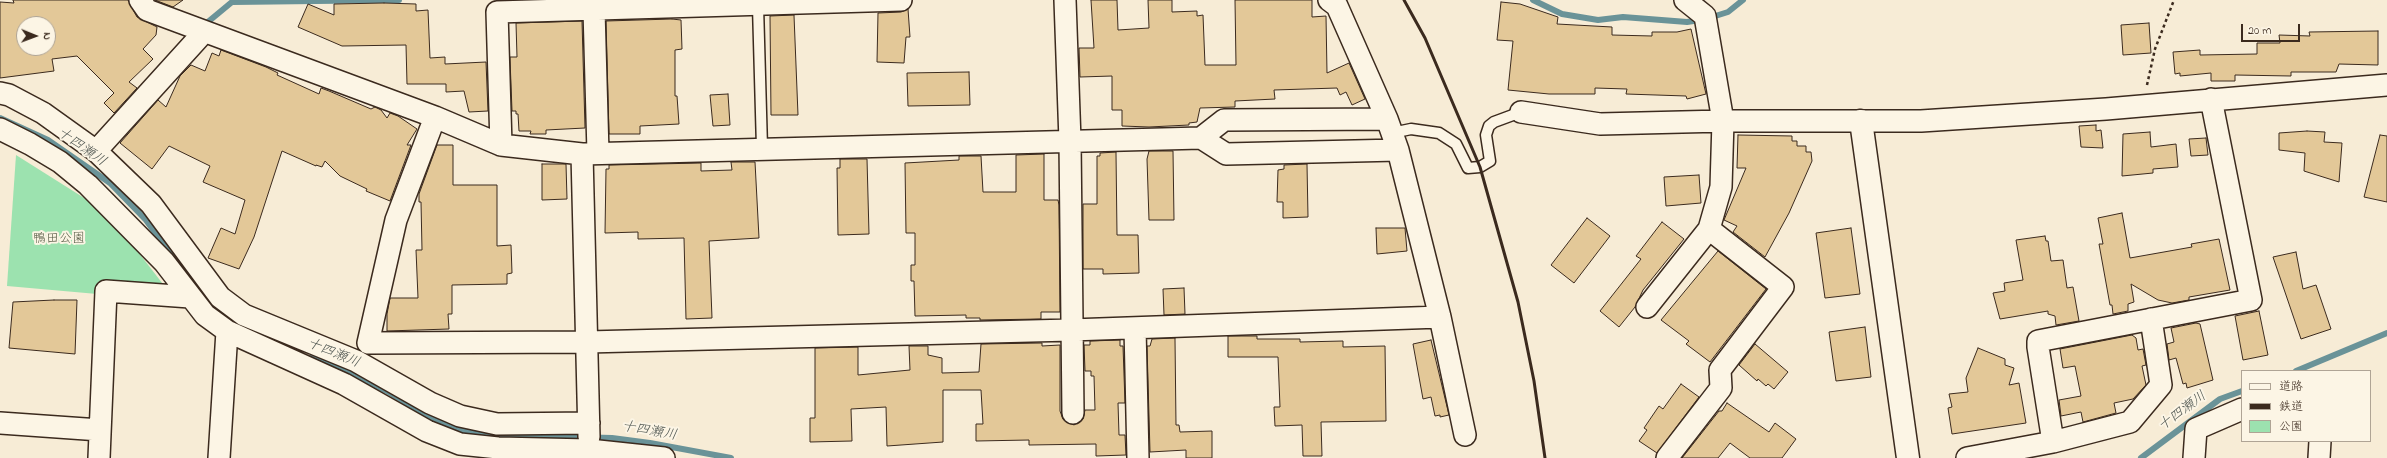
<!DOCTYPE html>
<html>
<head>
<meta charset="utf-8">
<style>
	body { margin:0 }
	#map { position:relative; width:2387px; height:458px; overflow:hidden; background:#f7ecd6; font-family:"Indie Flower","Klee One",sans-serif }
	canvas { display:block }
	.legend { position:absolute; left:2241px; top:370px; width:130px; height:72px; box-sizing:border-box; background:#fcf5e5; border:1px solid #afa495; margin:0; padding:5px 7px; list-style:none; font-size:12px; color:#3b2a1e }
	.legend li { display:flex; align-items:center; gap:8px; height:20px }
	.legend b { width:20px; border:1px solid #afa495 }
	.north { position:absolute; left:16px; top:16px; width:40px; height:40px; box-sizing:border-box; background:#fcf5e5; border:1px solid #afa495; border-radius:50%; rotate:91deg; font-size:11px; font-weight:700; line-height:16px; text-align:center; color:#3b2a1e }
	.north::after { content:''; display:block; margin:auto; width:14px; height:18px; background:#3b2a1e; clip-path:polygon(50% 0,100% 100%,50% 72%,0 100%) }
	.scale { position:absolute; left:2241px; top:24px; width:59px; height:18px; box-sizing:border-box; border:2px solid #3b2a1e; border-top:0; padding-left:5px; font-size:12px; line-height:14px; white-space:nowrap; color:#3b2a1e; -webkit-text-stroke:3px #fcf5e5; paint-order:stroke }
</style>
</head>
<body>
<div id="map">
<canvas width="2387" height="458"></canvas>
<ul class="legend">
<li><b style="height:5px;background:#fcf5e5"></b>道路</li>
<li><b style="height:5px;background:#3b2a1e"></b>鉄道</li>
<li><b style="height:11px;background:#9ce2af"></b>公園</li>
</ul>
<div class="north">N</div>
<div class="scale">20 m</div>
</div>
<script>
const ctx = document.querySelector('canvas').getContext('2d');
ctx.lineJoin = 'round';
function paint(path, color) { ctx.fillStyle = color; ctx.fill(path, 'evenodd'); }
const shape = rows => new Path2D(rows.map(r => 'M' + r).join(''));
function trace(path, color, width, dash) { ctx.strokeStyle = color; ctx.lineWidth = width; ctx.lineCap = dash ? 'butt' : 'round'; ctx.setLineDash(dash || []); ctx.stroke(path); }
function drawText(font, color, halo, rows, align = 'center') {
  ctx.font = font + ' "Indie Flower","Klee One",sans-serif'; ctx.lineWidth = 4; ctx.setLineDash([]); ctx.textBaseline = 'middle'; ctx.strokeStyle = halo; ctx.fillStyle = color; for (const [text, x, y, turn = 0] of rows) {
    ctx.save(); ctx.translate(x, y); ctx.rotate((+turn || 0) * Math.PI / 180); ctx.textAlign = isNaN(turn) ? turn : align; if (halo) ctx.strokeText(text, 0, 0); ctx.fillText(text, 0, 0); ctx.restore();
  }
}
paint(shape([
	[16,155,108,213,176,301,7,286]
]), '#9ce2af');
trace(shape([
	[1533,0,1562,14,1598,20,1623,17,1687,22,1700,20],
	[1709,18,1728,12,1743,0],
	[203,26,232,2,399,0],
	[0,118,48,140,110,183,146,220,174,259],
	[205,300,224,317],
	[311,358,359,377,387,391,433,419,459,430,496,435,612,438,650,443,731,458],
	[2296,371,2387,333],
	[2141,458,2220,399,2242,391]
]), '#6a9398', 6);
const building = shape([
	[13,0,128,0,137,17,157,27,156,35,143,49,153,59,129,82,137,88,114,113,104,103,114,93,77,56,52,59,54,71,0,78,0,2,14,3,13,0],
	[24,24,48,24,48,48,24,48,24,24],
	[155,0,183,0,173,7,155,0],
	[1091,0,1117,0,1118,30,1149,28,1148,0,1172,0,1172,12,1197,11,1197,16,1203,15,1205,65,1236,65,1235,0,1312,0,1312,17,1326,16,1327,73,1349,63,1365,99,1352,105,1346,92,1340,95,1337,88,1274,90,1275,99,1235,101,1235,107,1200,108,1197,122,1189,123,1189,125,1149,127,1122,126,1122,110,1112,110,1112,76,1080,77,1079,48,1094,48,1091,0],
	[1501,2,1520,4,1558,17,1557,24,1612,27,1612,35,1652,36,1652,32,1677,32,1691,29,1706,94,1687,99,1686,96,1626,94,1627,89,1595,88,1595,94,1549,94,1508,90,1513,41,1497,40,1501,2],
	[384,3,416,4,416,11,428,10,430,58,445,57,445,64,486,62,488,111,469,112,464,91,446,92,446,84,407,84,406,45,342,46,298,27,308,4,334,15,334,4,384,3],
	[908,9,910,37,906,37,904,63,877,62,878,13,901,12,908,9],
	[794,15,798,115,771,115,770,16,794,15],
	[672,19,681,20,682,49,675,50,675,96,677,96,679,124,640,126,640,134,609,134,606,21,672,19],
	[582,21,585,128,546,130,546,134,530,134,531,131,519,131,518,114,516,114,516,111,512,111,510,59,510,57,517,57,516,23,582,21],
	[2149,23,2151,53,2123,55,2121,25,2149,23],
	[2378,31,2378,65,2339,64,2336,72,2291,72,2291,76,2235,75,2235,81,2211,81,2211,73,2180,76,2180,73,2175,74,2173,52,2200,50,2200,55,2257,54,2257,43,2280,43,2279,35,2310,36,2309,32,2378,31],
	[221,50,266,67,278,73,277,75,319,94,321,88,329,91,371,109,375,107,381,110,387,118,390,113,398,116,417,129,407,145,411,145,390,201,366,191,367,189,340,176,325,161,322,167,316,165,316,166,282,151,254,237,239,269,208,258,221,228,235,234,245,200,203,182,210,166,169,146,152,169,120,143,158,100,166,107,180,76,191,65,205,71,212,53,219,56,221,50],
	[969,72,970,105,908,106,907,73,969,72],
	[728,94,730,125,713,126,710,95,728,94],
	[2096,125,2096,131,2101,130,2103,148,2081,147,2079,126,2096,125],
	[2307,131,2325,132,2324,142,2342,143,2339,182,2304,171,2305,153,2279,150,2279,133,2307,131],
	[2150,132,2151,147,2176,144,2178,167,2153,169,2153,173,2122,176,2123,134,2150,132],
	[1738,135,1792,136,1792,141,1797,141,1797,146,1806,146,1806,152,1811,152,1812,161,1789,213,1765,257,1733,232,1737,226,1724,220,1746,168,1737,168,1738,135],
	[2380,135,2387,136,2387,202,2364,197,2380,135],
	[2206,138,2208,155,2191,156,2189,139,2206,138],
	[437,145,453,145,453,185,497,185,497,246,511,245,512,273,507,274,507,284,452,285,452,314,448,314,449,329,387,331,387,314,390,298,418,298,416,250,422,250,421,202,419,202,419,194,437,145],
	[1149,151,1173,151,1174,220,1149,220,1147,159,1149,151],
	[1116,152,1117,235,1138,235,1139,273,1103,274,1103,269,1083,269,1083,204,1097,204,1097,156,1100,156,1100,153,1116,152],
	[1044,154,1044,200,1058,200,1059,205,1060,312,1041,312,1041,319,980,320,980,318,966,318,966,315,915,316,914,281,911,281,911,265,915,265,915,233,906,233,905,163,959,160,959,156,981,156,983,192,1016,192,1016,155,1044,154],
	[840,159,867,159,869,234,838,235,837,168,840,168,840,159],
	[731,162,755,162,759,238,709,241,712,318,686,319,684,238,638,239,638,232,605,233,606,169,609,169,609,165,701,163,701,171,732,170,731,162],
	[542,164,566,164,567,199,542,200,542,164],
	[1307,164,1308,217,1283,218,1283,202,1277,202,1278,170,1284,169,1284,165,1307,164],
	[1699,175,1701,203,1666,206,1664,177,1699,175],
	[2122,213,2130,258,2192,247,2191,244,2219,239,2230,290,2189,297,2189,300,2172,303,2158,300,2131,284,2134,302,2128,304,2128,311,2113,314,2112,305,2110,305,2099,244,2103,244,2098,218,2122,213],
	[1587,218,1610,236,1574,283,1551,265,1587,218],
	[1662,222,1684,239,1643,290,1635,307,1619,327,1600,311,1641,259,1636,256,1662,222],
	[1376,228,1405,228,1407,251,1377,254,1376,228],
	[1851,228,1860,294,1825,298,1816,233,1851,228],
	[2045,236,2046,241,2048,241,2051,261,2063,260,2067,288,2073,287,2079,321,2056,325,2055,316,2048,314,2048,311,2000,319,1993,293,2005,291,2004,283,2023,280,2016,240,2045,236],
	[1718,251,1766,289,1710,362,1686,344,1689,341,1661,320,1718,251],
	[2296,252,2303,289,2316,285,2331,329,2301,339,2273,257,2296,252],
	[1184,288,1185,314,1164,315,1163,289,1184,288],
	[54,300,77,300,75,354,9,348,13,302,54,300],
	[2259,311,2268,355,2243,360,2235,316,2259,311],
	[2196,323,2200,324,2213,380,2187,388,2186,383,2183,384,2176,358,2169,360,2167,344,2174,342,2171,328,2196,323],
	[1865,327,1871,377,1836,381,1829,332,1865,327],
	[2132,335,2136,338,2138,350,2143,349,2146,365,2142,366,2146,385,2133,399,2114,403,2116,413,2083,422,2081,412,2061,416,2059,400,2081,396,2075,366,2063,368,2060,349,2132,335],
	[1228,336,1257,336,1257,339,1300,339,1300,342,1343,341,1343,347,1385,346,1386,421,1321,422,1322,456,1303,456,1302,425,1275,426,1274,407,1280,407,1278,357,1228,357,1228,336],
	[1175,338,1176,425,1179,425,1180,432,1212,431,1212,458,1186,458,1186,450,1150,452,1147,346,1150,346,1152,339,1175,338],
	[1120,340,1120,346,1123,346,1125,403,1118,403,1119,435,1125,435,1126,455,1096,456,1096,444,1029,445,1029,440,976,441,976,424,983,424,981,390,943,390,943,442,887,446,886,407,851,409,852,441,810,442,810,418,815,418,815,348,858,347,858,375,910,370,909,346,928,346,928,355,942,358,942,373,979,372,981,344,1042,343,1042,346,1060,345,1060,411,1063,419,1074,425,1083,419,1085,410,1095,410,1094,376,1091,376,1091,371,1085,371,1084,345,1090,345,1090,341,1120,340],
	[1431,340,1449,415,1440,417,1440,415,1435,416,1431,397,1423,399,1413,344,1431,340],
	[1755,344,1788,372,1774,389,1768,384,1766,386,1758,379,1757,381,1739,365,1755,344],
	[1978,348,2005,359,2005,365,2014,368,2009,385,2019,383,2026,423,1952,434,1948,408,1952,407,1949,394,1968,392,1966,378,1978,348],
	[1681,384,1699,397,1657,453,1639,441,1647,430,1644,428,1659,406,1663,409,1681,384],
	[1727,403,1769,432,1775,423,1796,439,1782,458,1750,458,1730,443,1718,458,1682,458,1719,411,1722,411,1727,403]
]);
paint(building, '#e3c898');
trace(building, '#3b2a1e', 1);
const lane = shape([
	[758,6,762,148],
	[1392,133,1411,129,1439,133,1456,144,1468,168,1480,167,1490,161,1486,135,1489,126,1494,122,1521,112]
]);
const street = shape([
	[140,0,147,10,435,117,501,145,582,154,1201,138,1224,120,1387,119],
	[1065,0,1070,141,1073,413],
	[1329,0,1337,6,1387,119,1398,150,1440,317,1465,435],
	[1685,0,1705,16,1723,121,1921,121,2106,109,2387,85],
	[594,10,598,153],
	[0,93,9,95,43,113,96,151,151,204,220,297,244,315,356,361,430,403,460,416,497,424,589,423],
	[1521,112,1600,124,1723,121,1721,187,1709,229,1647,307],
	[435,117,396,220,368,343,587,342,1071,330,1440,317],
	[0,129,30,144,60,162,88,185,164,262,205,315,227,331,344,384,427,431,460,444,498,448,589,450,664,458],
	[1201,138,1226,154,1398,150],
	[501,145,497,12,901,0],
	[96,151,204,32],
	[582,154,589,437],
	[1135,328,1138,458],
	[0,423,100,430],
	[2053,442,2038,347,2038,341,2251,300,2211,99],
	[99,458,106,291,190,297],
	[219,458,227,331],
	[1667,458,1721,388,1720,370,1783,287,1709,229],
	[1967,458,2053,442,2130,422,2161,385,2151,319],
	[2194,458,2196,429,2242,409],
	[2319,458,2320,441]
]);
const secondary = shape([
	[1861,121,1908,458]
]);
trace(lane, '#3b2a1e', 13);
trace(street, '#3b2a1e', 24);
trace(secondary, '#3b2a1e', 25);
trace(shape([
	[2147,85,2155,49,2174,0]
]), '#3b2a1e', 2.5, [3, 3]);
trace(lane, '#fcf5e5', 10);
trace(street, '#fcf5e5', 21);
trace(secondary, '#fcf5e5', 22);
trace(shape([
	[1404,0,1425,38,1480,167,1518,302,1534,381,1545,458]
]), '#3b2a1e', 3);
drawText('13px', '#535842', '#fcf5e5', [
	["鴨田公園",59,240]
]);
drawText('italic 14px', '#4f5651', '#fcf5e5', [
	["十四瀬川",81,148,35],
	["十四瀬川",333,354,22],
	["十四瀬川",2183,412,-37],
	["十四瀬川",649,432,10]
]);
</script>
</body>
</html>
